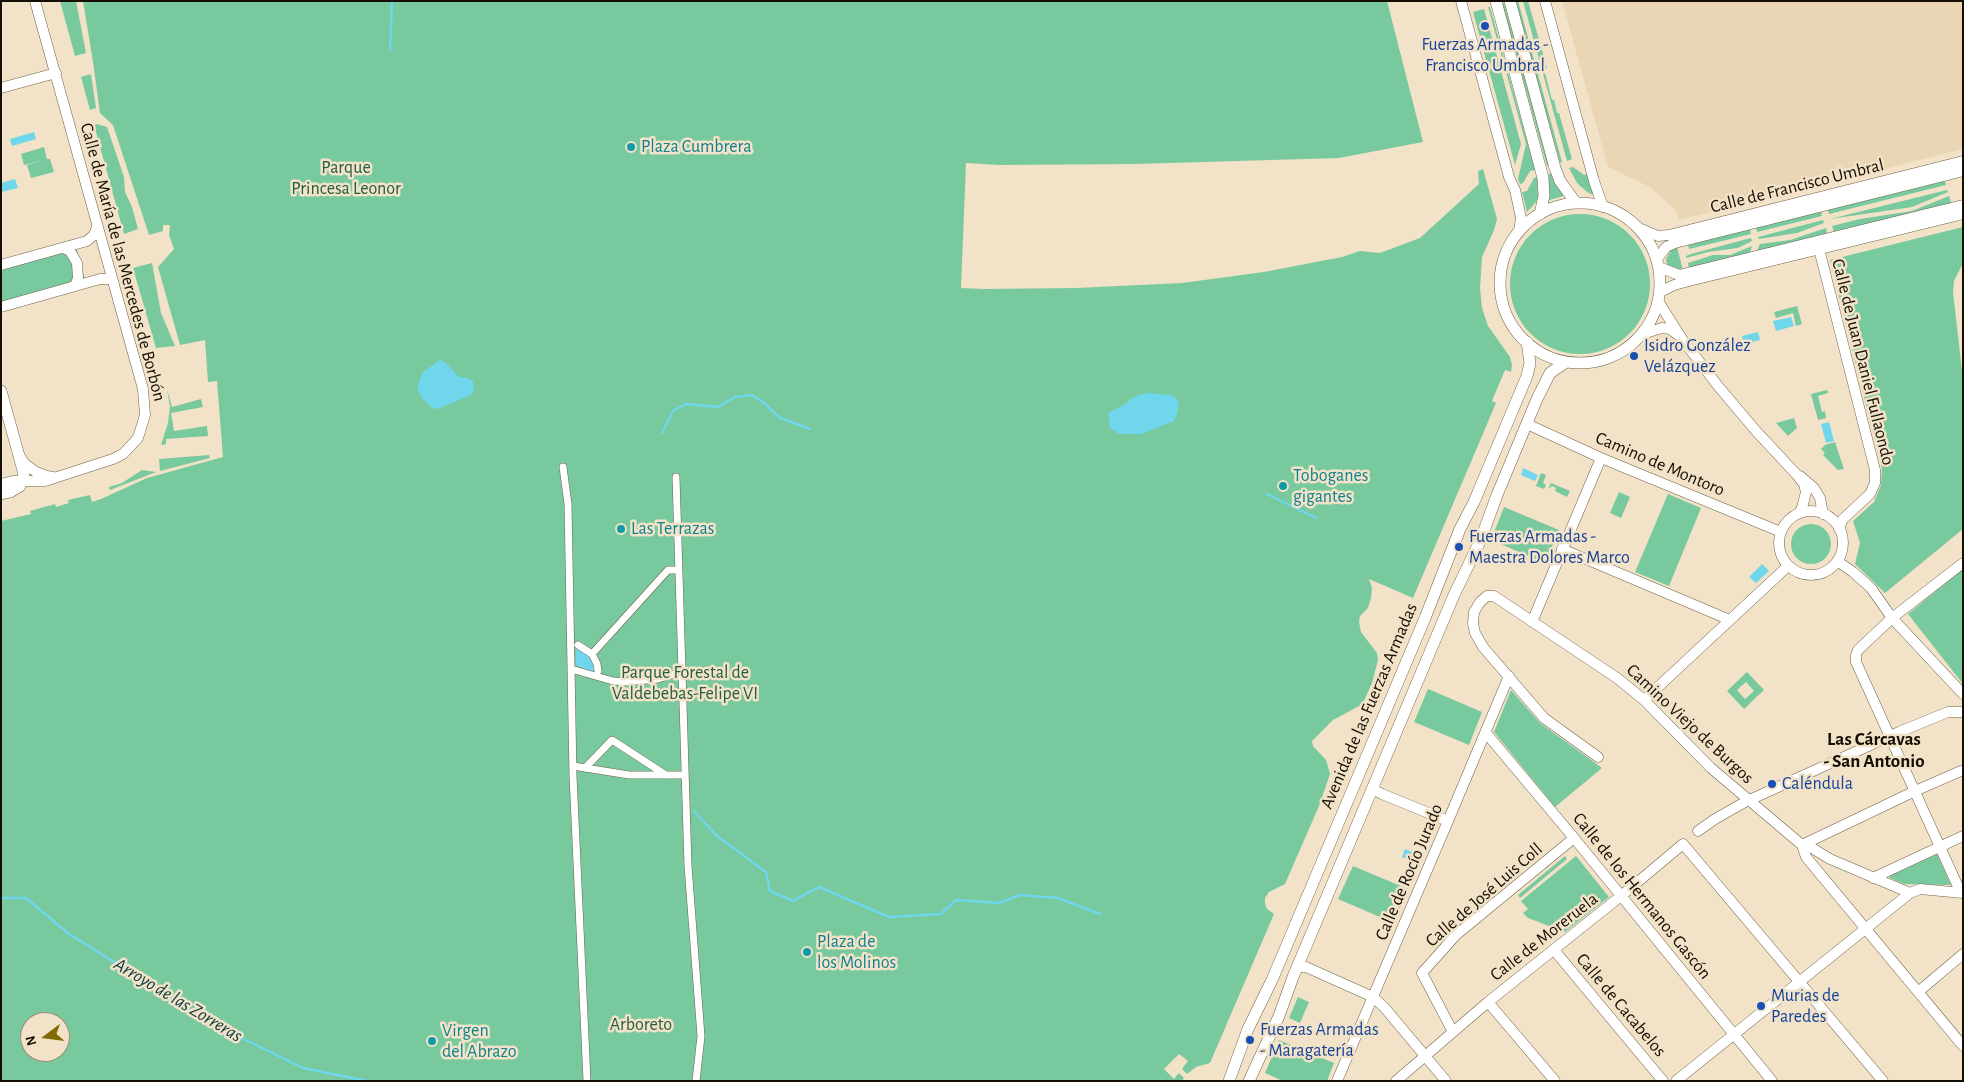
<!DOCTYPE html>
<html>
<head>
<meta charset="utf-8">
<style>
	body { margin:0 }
	#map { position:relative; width:1964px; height:1082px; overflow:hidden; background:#f2e2c7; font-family:"Alegreya Sans",sans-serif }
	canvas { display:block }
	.frame { position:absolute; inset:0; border:2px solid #140e05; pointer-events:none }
	.north { position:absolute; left:20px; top:1012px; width:50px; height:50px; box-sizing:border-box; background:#f2e2c7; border:1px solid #998d79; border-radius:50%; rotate:255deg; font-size:14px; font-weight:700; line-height:20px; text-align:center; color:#140e05 }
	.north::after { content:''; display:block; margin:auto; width:18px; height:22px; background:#826b05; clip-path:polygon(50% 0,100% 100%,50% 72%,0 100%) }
</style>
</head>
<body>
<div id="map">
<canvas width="1964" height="1082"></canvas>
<div class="frame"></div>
<div class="north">N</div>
</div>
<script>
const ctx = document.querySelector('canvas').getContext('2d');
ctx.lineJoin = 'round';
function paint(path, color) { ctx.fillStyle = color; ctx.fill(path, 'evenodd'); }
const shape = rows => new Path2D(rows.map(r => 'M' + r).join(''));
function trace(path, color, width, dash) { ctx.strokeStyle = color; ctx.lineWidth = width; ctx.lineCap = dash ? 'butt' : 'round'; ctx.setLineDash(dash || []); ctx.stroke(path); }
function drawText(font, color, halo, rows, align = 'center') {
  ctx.font = font + ' "Alegreya Sans",sans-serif'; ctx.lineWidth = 5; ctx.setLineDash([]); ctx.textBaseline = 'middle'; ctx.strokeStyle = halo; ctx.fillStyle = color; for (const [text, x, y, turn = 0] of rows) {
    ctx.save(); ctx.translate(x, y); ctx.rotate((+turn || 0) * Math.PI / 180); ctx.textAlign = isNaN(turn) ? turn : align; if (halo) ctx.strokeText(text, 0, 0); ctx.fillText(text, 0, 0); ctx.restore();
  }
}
paint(shape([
	[1562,1,1963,1,1963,149,1679,220,1676,211,1668,203,1650,187,1608,167]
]), '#ead5b4');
paint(shape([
	[60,1,76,1,86,53,75,56],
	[83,1,1387,1,1423,142,1339,158,1136,164,999,165,966,163,961,288,984,289,1077,288,1182,283,1264,272,1342,257,1360,251,1380,253,1420,238,1479,184,1478,171,1483,169,1497,219,1494,230,1482,257,1480,288,1482,308,1488,326,1510,357,1512,365,1511,372,1505,370,1492,401,1496,403,1413,598,1369,579,1372,588,1371,598,1368,608,1360,616,1359,622,1361,632,1377,653,1378,660,1372,683,1364,701,1359,706,1333,720,1312,741,1313,746,1326,760,1330,774,1319,806,1285,884,1269,892,1265,898,1265,904,1267,909,1274,914,1210,1063,1196,1067,1187,1074,1182,1069,1188,1061,1179,1054,1164,1069,1174,1079,1179,1073,1184,1078,1182,1081,1,1081,1,521,31,514,30,511,55,504,56,507,69,503,68,500,90,495,92,502,101,499,147,478,223,457,217,381,208,382,205,340,180,345,158,267,174,249,169,235,170,225,163,225,163,231,149,235,113,125,100,113,93,62],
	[30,1022,60,1022,60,1052,30,1052],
	[1515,1,1518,1,1562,162,1560,163],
	[1523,1,1528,1,1547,68,1544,69,1552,100,1554,100,1557,113,1559,113,1572,159,1567,161],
	[1502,3,1504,3,1549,165,1547,166],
	[1488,7,1490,7,1535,170,1530,171,1523,183,1520,184,1518,179,1526,144],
	[1484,9,1521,144,1515,165,1473,12],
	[91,74,96,108,90,110,81,77],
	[97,124,107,127,124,177,125,192,132,207,138,229,124,234,94,125],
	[44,147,47,159,50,159,54,172,31,178,27,165,44,160,24,165,21,154],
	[1573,167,1584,175,1588,174,1593,195,1587,192,1577,183,1569,168],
	[1551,173,1554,182,1564,196,1549,200,1549,174],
	[1537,177,1538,197,1536,202,1527,212,1522,192,1527,191,1534,178],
	[1945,181,1946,185,1829,214,1828,210],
	[1947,190,1948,192,1912,207,1830,219],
	[1949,196,1951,203,1834,232,1832,226,1860,219,1912,211],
	[1821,211,1822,216,1757,232,1756,228],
	'1510 284a70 70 0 1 1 140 0a70 70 0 1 1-140 0Z',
	[1823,220,1824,223,1797,233,1759,239,1758,237],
	[1963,227,1963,263,1954,281,1953,292,1963,380,1963,529,1885,593,1855,564,1860,543,1853,521,1874,502,1881,485,1882,469,1830,260],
	[1826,228,1827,234,1757,251,1760,244,1790,240],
	[1750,229,1751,234,1689,249,1688,245],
	[1751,238,1752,241,1738,248,1708,252,1686,258,1686,256,1691,254],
	[76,246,85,280,1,302,1,266],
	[1752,246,1750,253,1689,268,1688,263,1713,255,1730,255],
	[1677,247,1683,270,1680,271,1667,265,1666,259,1671,250],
	[152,263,161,313,175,346,156,348,133,268],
	[1797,306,1802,324,1796,326,1793,313,1776,318,1774,312],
	[167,389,172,407,201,399,203,407,171,413,174,431,207,426,208,436,166,439,166,444,161,445,168,423,170,407],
	[1827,390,1828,393,1818,396,1822,412,1825,411,1826,418,1818,420,1811,394],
	[1794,418,1797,428,1788,436,1776,423],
	[1835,442,1844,469,1838,470,1823,455,1825,453,1821,449,1825,445],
	[209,455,210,458,160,471,159,459],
	[142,470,156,472,110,490,109,487,122,483],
	[1541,473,1546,475,1543,483,1546,485,1544,489,1536,486],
	[1551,483,1570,491,1567,497,1555,491,1556,488,1552,486,1548,489],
	[1619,492,1630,497,1621,518,1610,513],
	[1668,494,1701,508,1669,586,1635,572],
	[1504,507,1559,530,1545,563,1491,540],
	'1791 544a20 20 0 1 1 40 0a20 20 0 1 1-40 0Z',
	[1963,569,1963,684,1908,614],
	[1747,672,1764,690,1744,709,1727,691],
	[1746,682,1754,691,1745,699,1737,690],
	[1428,689,1482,712,1469,745,1414,722],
	[1511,690,1540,723,1602,768,1555,807,1494,732],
	[1937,854,1951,885,1904,884,1890,878,1889,876],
	[1565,856,1567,859,1520,898,1518,895],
	[1576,856,1609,897,1565,932,1528,918,1523,913,1528,909,1521,901],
	[1353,866,1408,889,1394,923,1338,899],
	[1298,997,1309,1002,1300,1023,1289,1018],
	[1279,1040,1334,1063,1327,1081,1283,1081,1265,1073]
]), '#79c99e');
paint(shape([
	[34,132,36,139,12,146,10,139],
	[15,179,18,188,1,192,1,183],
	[1791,317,1794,326,1776,331,1773,321],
	[1758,332,1760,340,1744,344,1742,336],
	[440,360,445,362,459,377,468,378,473,382,474,391,471,395,438,409,432,408,422,398,417,388,422,373],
	[1147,393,1171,395,1177,399,1179,403,1177,414,1174,421,1142,434,1119,434,1110,428,1108,413,1122,406,1136,396],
	[1829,422,1834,441,1826,443,1821,424],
	[1523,468,1538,475,1535,481,1521,475],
	[1762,564,1769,571,1756,583,1749,577],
	[576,648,589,656,594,665,594,673,576,665],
	[1405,849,1420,855,1417,863,1402,857]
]), '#6fd6eb');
trace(shape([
	[390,50,392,1],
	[662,433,673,411,686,404,718,407,735,397,752,395,764,403,780,418,810,429],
	[1267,494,1316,518],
	[694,811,717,836,766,872,770,891,793,901,819,887,889,917,941,914,956,900,999,903,1020,895,1058,898,1100,914],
	[1,898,26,898,69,934,219,1027,303,1068,367,1081]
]), '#6fd6eb', 2.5);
const pedestrian = shape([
	[563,467,568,504,573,776,587,1081],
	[676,477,688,866,701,1036,696,1081],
	[578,645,592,654,597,664,598,671],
	[592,654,668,570,678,570],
	[571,669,613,681,625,682,658,679,681,672],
	[573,766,629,775,685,775],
	[585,768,612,740,666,775]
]);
const minor = shape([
	[1461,1,1509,177,1515,190,1521,218,1519,231],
	[1545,1,1594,181,1603,207],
	[1,88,56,73],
	[1639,228,1658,236,1669,235,1963,161],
	[63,248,70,251,77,263,78,278,75,286],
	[1819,249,1875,470,1875,483,1870,494,1843,519,1839,529],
	[1657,259,1666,247,1675,243,1963,171],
	[1,265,87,241,94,235,97,227],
	[1659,267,1679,275,1963,205],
	[1660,292,1674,285,1689,281,1963,214],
	[1658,301,1682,339,1718,386,1756,431,1797,475,1804,484,1806,492,1802,508,1799,513],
	[1,307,100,279,111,279],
	[1642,334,1662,328,1670,329,1678,335],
	[1527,424,1601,458,1781,532],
	[20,457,25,464,36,472,47,476,53,477],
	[1800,476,1814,488,1820,498,1823,514],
	[1,484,13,481,45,481,113,459,123,454,138,438,145,415,143,389,35,1],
	'1779 543a32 32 0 1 1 64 0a32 32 0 1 1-64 0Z',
	[1562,549,1730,620],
	[1837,561,1853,572,1871,588,1892,618,1963,694],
	[1532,622,1601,458],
	[1644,700,1788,566],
	[1486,733,1574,838,1772,1081],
	[1598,757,1544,718,1483,647,1475,633,1473,623,1474,612,1480,602,1487,596,1494,596,1617,678,1644,700,1711,768,1802,845,1812,848,1830,859,1910,893],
	[1374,787,1376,791,1382,794,1448,821],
	[1698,831,1715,819,1745,802,1899,732,1948,712,1963,712],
	[1802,845,1806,857,1963,1046],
	[1802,845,1915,791,1963,770],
	[1873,878,1963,836],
	[1960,891,1856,662,1856,655,1858,650,1892,618,1963,563],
	[1554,950,1663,1081],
	[1297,967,1306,967,1373,997,1384,1007,1446,1081],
	[1918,992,1963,954],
	[1488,1002,1555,1081],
	[1453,1032,1422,973,1456,935,1574,838],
	[1337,1081,1448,821,1509,676],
	[1396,1081,1488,1002,1621,896,1683,844,1883,1081],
	[1676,1081,1910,893,1920,889,1963,893]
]);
const tertiary = shape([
	[1496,1,1543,178,1544,196,1540,214],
	[1510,1,1555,168,1560,181,1576,203],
	'1500 283a80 80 0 1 1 160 0a80 80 0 1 1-160 0Z',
	[1,391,24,474,20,486,10,492,1,494],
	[1229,1081,1248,1029,1272,980,1425,618,1460,529,1474,502,1527,376,1530,363,1527,342],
	[1249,1081,1279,1016,1293,977,1454,595,1481,539,1497,495,1537,399,1550,373,1566,362]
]);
trace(pedestrian, '#6e6048', 8);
trace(minor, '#6e6048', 11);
trace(tertiary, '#6e6048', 12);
trace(pedestrian, '#fff', 7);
trace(minor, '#fff', 10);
trace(tertiary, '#fff', 11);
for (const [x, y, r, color] of [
	[1485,26,5,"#1a4fb4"],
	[631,147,5,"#0f9aa8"],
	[1634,356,5,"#1a4fb4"],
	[1283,486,5,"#0f9aa8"],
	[621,529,5,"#0f9aa8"],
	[1459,547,5,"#1a4fb4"],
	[1772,784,5,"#1a4fb4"],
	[807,952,5,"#0f9aa8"],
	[1761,1006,5,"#1a4fb4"],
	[1250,1040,5,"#1a4fb4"],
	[432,1041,5,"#0f9aa8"]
]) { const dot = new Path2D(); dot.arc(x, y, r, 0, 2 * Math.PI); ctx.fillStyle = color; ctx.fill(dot); trace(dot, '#f2e2c7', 2); }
drawText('18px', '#164399', '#f2e2c7', [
	["Fuerzas Armadas -",1485,45,"center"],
	["Francisco Umbral",1485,66,"center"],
	["Isidro González",1644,346],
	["Velázquez",1644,367],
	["Fuerzas Armadas -",1469,537],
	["Maestra Dolores Marco",1469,558],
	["Caléndula",1782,784],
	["Murias de",1771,996],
	["Paredes",1771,1017],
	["Fuerzas Armadas",1260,1030],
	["- Maragatería",1260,1051]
], 'left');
drawText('18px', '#0d838f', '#f2e2c7', [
	["Plaza Cumbrera",641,147],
	["Toboganes",1293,476],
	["gigantes",1293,497],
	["Las Terrazas",631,529],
	["Plaza de",817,942],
	["los Molinos",817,963],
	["Virgen",442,1031],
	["del Abrazo",442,1052]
], 'left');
drawText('18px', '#215d40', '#f2e2c7', [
	["Parque",346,168],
	["Princesa Leonor",346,189],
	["Parque Forestal de",685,673],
	["Valdebebas-Felipe VI",685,694],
	["Arboreto",641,1025]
]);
drawText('18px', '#140e05', '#f2e2c7', [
	["Calle de Francisco Umbral",1797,186,-14],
	["Calle de María de las Mercedes de Borbón",123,262,75],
	["Calle de Juan Daniel Fullaondo",1863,362,76],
	["Camino de Montoro",1660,464,23],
	["Avenida de las Fuerzas Armadas",1369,706,-67],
	["Camino Viejo de Burgos",1690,724,43],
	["Calle de Rocío Jurado",1409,872,-67],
	["Calle de José Luis Coll",1484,895,-41],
	["Calle de los Hermanos Gascón",1642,896,51],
	["Calle de Moreruela",1544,937,-38],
	["Calle de Cacabelos",1621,1005,50]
]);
drawText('bold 19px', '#140e05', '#f2e2c7', [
	["Las Cárcavas",1874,739],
	["- San Antonio",1874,761]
]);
drawText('italic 19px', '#0c3d46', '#f2e2c7', [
	["Arroyo de las Zorreras",178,1000,31]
]);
</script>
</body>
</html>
